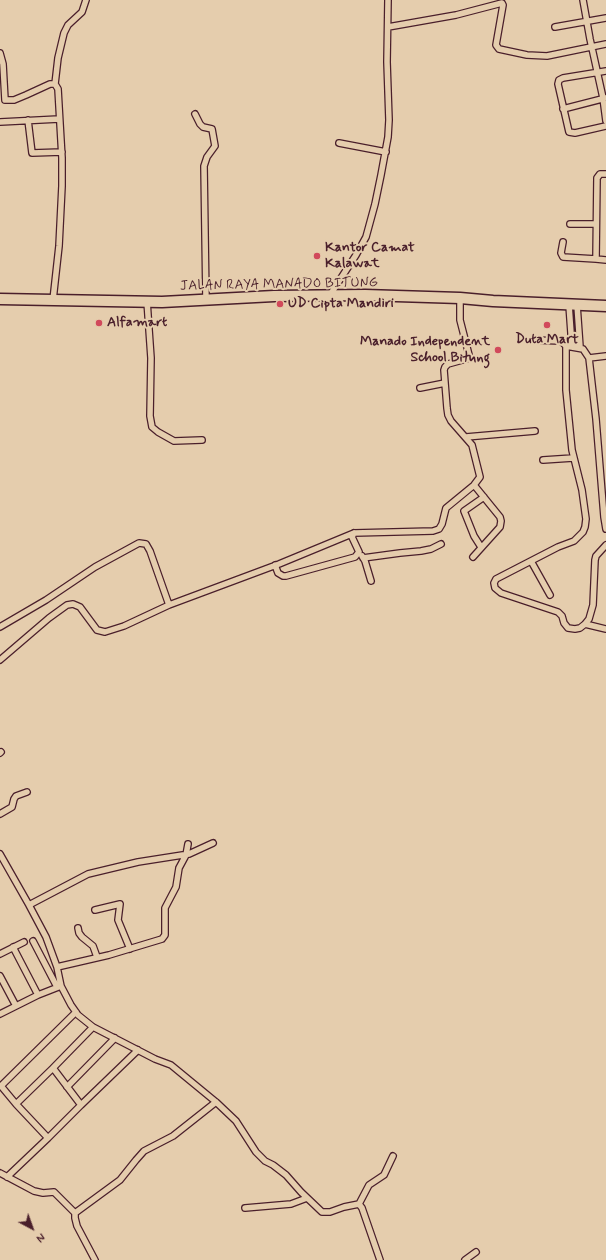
<!DOCTYPE html>
<html>
<head>
<meta charset="utf-8">
<style>
	body { margin:0 }
	#map { position:relative; width:606px; height:1260px; overflow:hidden; background:#e5cdad; font-family:Mynerve,sans-serif }
	canvas { display:block }
	.north { position:absolute; left:12px; top:1208px; width:40px; height:40px; -webkit-text-stroke:3px #e5cdad; paint-order:stroke; rotate:139deg; font-size:11px; font-weight:700; line-height:16px; text-align:center; color:#4a1f2b }
	.north::after { content:''; display:block; margin:auto; width:14px; height:18px; background:#4a1f2b; clip-path:polygon(50% 0,100% 100%,50% 72%,0 100%) }
</style>
</head>
<body>
<div id="map">
<canvas width="606" height="1260"></canvas>
<div class="north">N</div>
</div>
<script>
const ctx = document.querySelector('canvas').getContext('2d');
ctx.lineJoin = 'round';
const shape = rows => new Path2D(rows.map(r => 'M' + r).join(''));
function trace(path, color, width, dash) { ctx.strokeStyle = color; ctx.lineWidth = width; ctx.lineCap = dash ? 'butt' : 'round'; ctx.setLineDash(dash || []); ctx.stroke(path); }
function drawText(font, color, halo, rows, align = 'center') {
  ctx.font = font + ' Mynerve,sans-serif'; ctx.lineWidth = 4; ctx.setLineDash([]); ctx.textBaseline = 'middle'; ctx.strokeStyle = halo; ctx.fillStyle = color; for (const [text, x, y, turn = 0] of rows) {
    ctx.save(); ctx.translate(x, y); ctx.rotate((+turn || 0) * Math.PI / 180); ctx.textAlign = isNaN(turn) ? turn : align; if (halo) ctx.strokeText(text, 0, 0); ctx.fillText(text, 0, 0); ctx.restore();
  }
}
const street = shape([
	[583,0,590,39,603,98,606,121],
	[388,27,456,15,502,3,503,5,496,45,499,49,527,55,547,56,606,44],
	[555,27,606,18],
	[0,53,3,64,5,100,14,100,26,95,50,84,55,84,58,89,62,158,62,186,59,246,53,300],
	[606,71,563,78,559,80,558,84,569,132,575,133,606,126],
	[55,84,58,58,64,33,68,25,82,12,86,0],
	[563,109,606,98],
	[195,114,200,124,203,127,212,129,215,146,207,157,204,166,206,300],
	[28,120,32,153,62,152],
	[0,122,59,119],
	[339,143,386,152],
	[606,174,600,174,597,178,596,259,606,260],
	[570,224,596,224],
	[563,242,561,253,563,257,596,259],
	[330,295,356,255,366,237,375,204,381,175,388,137,389,120,387,62,388,0],
	[147,301,151,358,150,416,152,427,158,432,174,441,202,440],
	[569,305,572,347],
	[577,305,580,347],
	[534,340,561,341,566,346,566,390,572,450,582,490,586,519,585,527,583,532,574,541,558,547,496,579,494,583,495,588,501,593,558,612,562,616,564,623,568,628,575,629,580,628,585,624,589,619,593,605,595,560,596,556,606,545],
	[566,346,583,349,589,358,596,419,604,517,606,529],
	[589,358,606,356],
	[420,388,445,383],
	[466,437,535,431],
	[543,460,573,458],
	[481,547,474,536,464,511,484,497],
	[362,556,365,561,371,581],
	[473,557,500,527,501,521,500,517,474,485],
	[363,558,400,553,421,551,431,549,441,544],
	[531,561,550,595],
	[275,565,278,573,283,576,286,576,355,557,359,552,352,537,354,533],
	[585,624,606,629],
	[0,627,46,600,95,567,139,543,146,544,150,551,169,605,279,564,354,533,433,531,439,529,442,524,446,508,474,485,480,477,472,445,451,421,448,415,447,408,444,370,445,367,448,364,466,359,469,355,460,320,460,298],
	[0,660,49,618,67,605,73,604,80,607,97,630,105,632,124,626,169,605],
	[0,753,1,752],
	[0,814,12,807,14,799,16,796,27,792],
	[0,854,29,905,46,937,57,967,61,986,71,1005,78,1015,93,1027,155,1059,171,1065,216,1102,236,1121,256,1152,265,1161,273,1165,286,1175,301,1192,322,1212,330,1212,344,1207,359,1204,362,1208,380,1260],
	[29,905,88,874,138,862,189,854,213,843],
	[95,910,120,904,118,920,130,949],
	[78,928,79,933,82,937,93,946,97,957],
	[33,941,57,987],
	[13,947,38,995],
	[0,954,24,942],
	[57,967,109,955,162,939,165,935,165,908,176,887,179,868,186,855,188,844],
	[0,976,16,1006],
	[0,1014,38,995,61,986],
	[93,1027,53,1068,81,1105,138,1050],
	[53,1068,16,1104,48,1138,81,1105],
	[67,1087,115,1038],
	[16,1104,1,1086,76,1012],
	[0,1173,34,1191,43,1193,54,1192,75,1213,120,1180,136,1160,144,1151,173,1136,216,1102],
	[7,1177,48,1138],
	[359,1204,369,1185,384,1175,393,1156],
	[245,1208,291,1204,307,1198],
	[75,1213,75,1218,77,1226,95,1260],
	[465,1260,476,1252]
]);
const highway = shape([
	[0,299,162,302,274,296,365,295,460,298,493,301,606,306]
]);
trace(street, '#4a1f2b', 8);
trace(highway, '#4a1f2b', 13);
trace(street, '#e5cdad', 5.5);
trace(highway, '#e5cdad', 10);
for (const [x, y, r, color] of [
	[317,256,4,"#d1495b"],
	[280,304,4,"#d1495b"],
	[99,323,4,"#d1495b"],
	[547,325,4,"#d1495b"],
	[498,350,4,"#d1495b"]
]) { const dot = new Path2D(); dot.arc(x, y, r, 0, 2 * Math.PI); ctx.fillStyle = color; ctx.fill(dot); trace(dot, '#e5cdad', 1.5); }
drawText('bold 14px', '#4a1f2b', '#e5cdad', [
	["Kantor Camat",325,248],
	["Kalawat",325,264],
	["UD Cipta Mandiri",288,304],
	["Alfamart",107,323],
	["Duta Mart",547,340,"center"],
	["Manado Independent",490,342,"right"],
	["School Bitung",490,358,"right"]
], 'left');
drawText('14px', '#4a1f2b', '#e5cdad', [
	["JALAN RAYA MANADO BITUNG",279,285,-1]
]);
</script>
</body>
</html>
